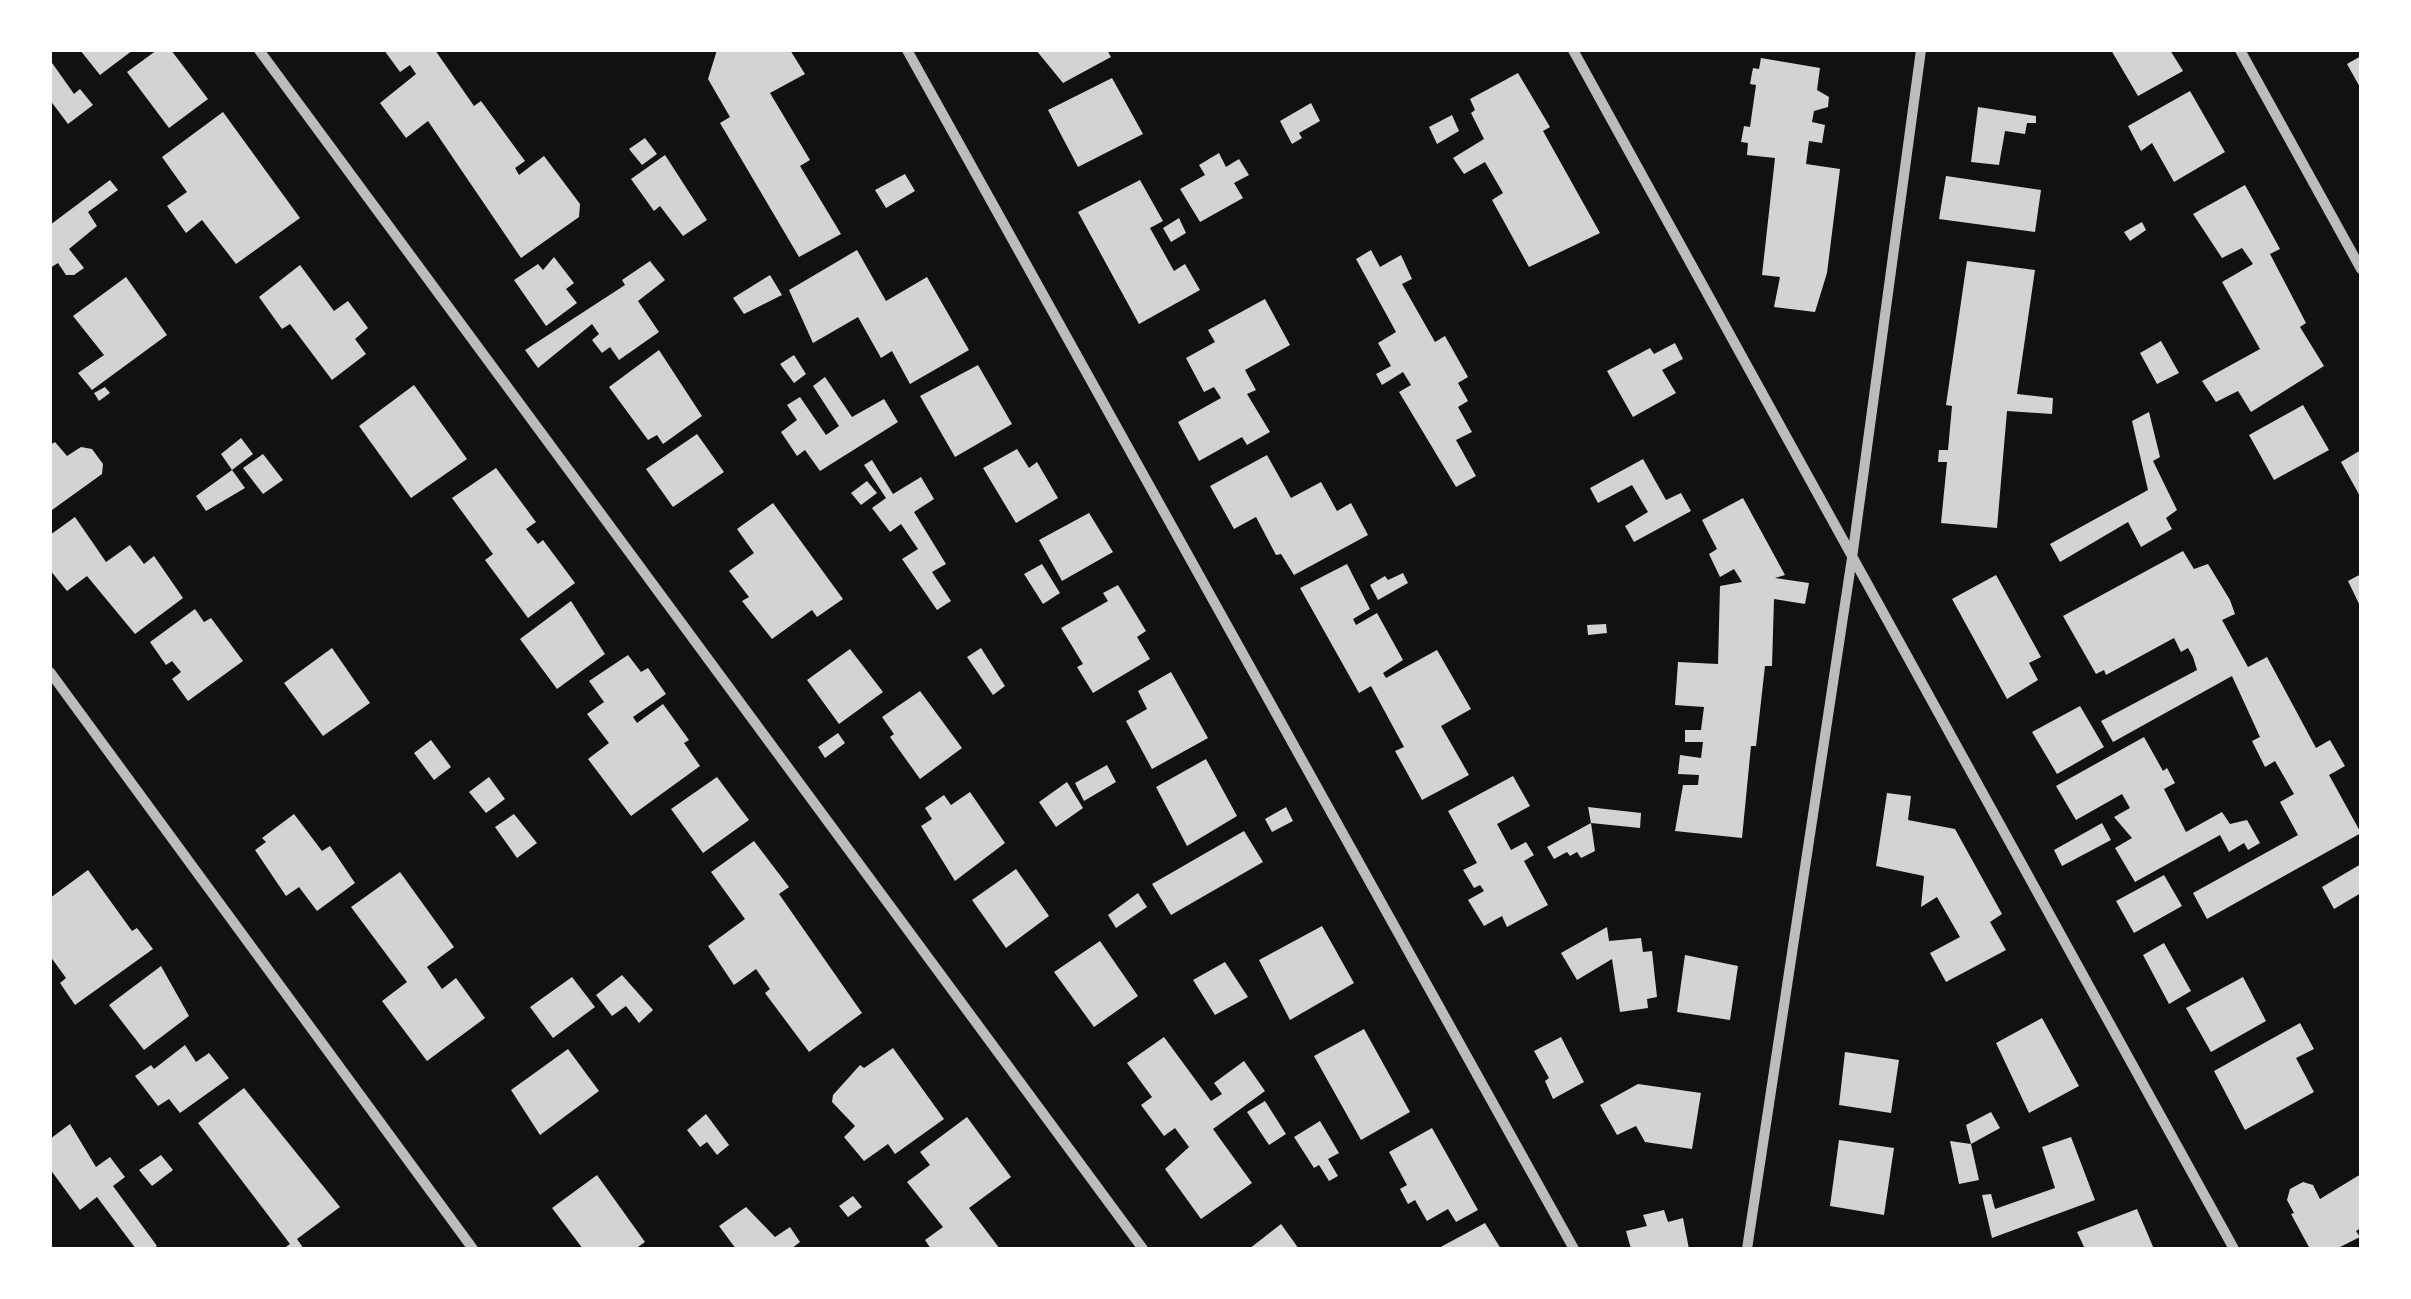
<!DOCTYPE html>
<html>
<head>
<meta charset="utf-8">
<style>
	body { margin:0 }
	#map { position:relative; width:2411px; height:1299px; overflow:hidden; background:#111; font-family:"Nunito Sans",sans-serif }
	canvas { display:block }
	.frame { position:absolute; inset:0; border:52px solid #fff; pointer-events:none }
</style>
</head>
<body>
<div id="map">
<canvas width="2411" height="1299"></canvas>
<div class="frame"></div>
</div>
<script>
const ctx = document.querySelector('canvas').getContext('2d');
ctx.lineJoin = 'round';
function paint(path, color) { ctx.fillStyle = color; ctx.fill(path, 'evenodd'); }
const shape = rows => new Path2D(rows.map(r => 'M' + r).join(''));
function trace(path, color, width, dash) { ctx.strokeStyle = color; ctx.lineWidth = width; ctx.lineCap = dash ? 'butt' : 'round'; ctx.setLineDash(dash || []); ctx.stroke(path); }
paint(shape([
	[80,50,133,50,100,75],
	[157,50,171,50,208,99,169,128,127,72],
	[384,50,435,50,474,106,481,101,525,161,515,168,519,175,544,156,580,204,579,217,521,258,428,121,406,138,380,103,416,74,410,65,400,72],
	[717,50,790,50,805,74,770,93,810,160,800,166,841,234,799,257,720,123,730,117,708,79],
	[1036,50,1107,50,1111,57,1063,83],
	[2111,50,2170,50,2183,71,2138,96],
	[2361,56,2361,89,2347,64],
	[1761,58,1820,68,1817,90,1829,97,1828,107,1814,111,1812,122,1825,125,1822,143,1809,141,1806,164,1840,169,1827,273,1815,312,1774,307,1780,277,1762,275,1775,158,1747,155,1748,143,1741,142,1744,126,1750,127,1756,85,1750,84,1753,68,1759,69],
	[50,60,74,94,80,89,93,105,68,124,50,100],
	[1518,73,1550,127,1543,131,1600,233,1529,267,1492,200,1503,193,1485,162,1464,174,1453,158,1484,139,1471,113,1475,110,1470,99],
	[1112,78,1143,134,1078,167,1048,110],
	[2190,91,2225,152,2174,182,2152,143,2141,151,2128,126],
	[1311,103,1320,121,1299,133,1302,138,1292,144,1280,121],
	[1978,107,2036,116,2036,123,2027,123,2025,134,2005,131,1999,165,1971,162],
	[223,112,300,218,236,264,202,220,186,233,167,206,187,192,162,157],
	[1452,115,1459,131,1437,144,1429,127],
	[645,138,657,154,642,165,629,149],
	[1219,153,1226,167,1239,159,1249,175,1234,183,1243,198,1200,222,1180,189,1205,175,1199,165],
	[665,155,707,220,683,236,660,206,654,211,631,179],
	[905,174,915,191,886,208,875,190],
	[1946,176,2041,190,2035,232,1939,219],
	[110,180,118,190,88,212,97,226,69,249,84,268,74,275,66,275,58,263,50,268,50,225],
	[1140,180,1163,221,1150,228,1174,271,1185,264,1200,290,1139,324,1078,212],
	[2245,185,2280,249,2270,254,2306,323,2300,327,2324,366,2251,412,2238,391,2216,402,2202,381,2260,349,2222,282,2253,264,2242,248,2222,258,2193,214],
	[1179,218,1186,233,1171,242,1163,228],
	[2142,222,2146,230,2130,241,2124,232],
	[857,250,886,301,927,277,969,350,910,384,892,351,881,358,858,317,813,343,789,290],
	[1371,250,1380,267,1401,255,1412,279,1402,284,1435,342,1445,336,1468,377,1458,383,1468,401,1458,407,1472,432,1456,440,1476,476,1456,487,1399,392,1411,385,1403,372,1382,385,1376,374,1391,366,1378,343,1396,332,1356,259],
	[554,257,574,283,566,289,577,303,546,326,514,280,538,264,543,270],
	[650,261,665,280,638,301,659,332,619,360,610,347,602,353,592,340,599,334,592,324,538,368,525,350,625,285,622,280],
	[1967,261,2035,270,2017,394,2053,398,2052,414,2007,411,1997,528,1941,523,1947,462,1938,462,1939,450,1948,450,1952,406,1946,405],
	[300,265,334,311,348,301,368,328,355,339,366,354,332,380,290,324,282,329,259,297],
	[770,275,782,295,744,314,733,298],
	[126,277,167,335,92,390,78,373,104,355,73,316],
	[1265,299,1290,345,1245,370,1256,390,1247,394,1270,432,1247,445,1242,437,1199,461,1178,422,1221,398,1214,387,1204,392,1186,358,1215,342,1208,330],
	[2161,341,2179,373,2157,384,2140,353],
	[1675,343,1683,359,1662,370,1676,393,1633,417,1607,371,1650,348,1654,354],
	[659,350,702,416,663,444,657,435,648,440,609,387],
	[794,355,806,374,794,383,780,364],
	[978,365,1012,424,955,457,920,396],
	[825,377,852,417,884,399,898,422,820,471,805,450,797,456,781,432,797,420,787,405,800,397,826,435,839,426,813,386],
	[414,385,467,459,411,498,359,426],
	[105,387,110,393,99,401,94,393],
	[2303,405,2329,450,2274,480,2249,435],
	[2149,412,2160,457,2153,461,2177,510,2166,518,2172,529,2141,547,2128,522,2060,562,2050,544,2148,490,2132,421],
	[697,434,724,472,673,507,646,469],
	[241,438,253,454,232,470,221,454],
	[55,442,67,456,81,447,92,449,103,464,102,474,52,510,50,445],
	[1017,449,1029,468,1037,462,1058,498,1016,523,983,468],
	[2361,450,2361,498,2341,462],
	[263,454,283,480,263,494,243,468],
	[1267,455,1291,498,1321,482,1337,511,1351,503,1368,535,1294,575,1281,554,1276,555,1256,517,1234,529,1210,486],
	[1643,459,1666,500,1681,493,1691,511,1634,542,1625,526,1648,512,1632,485,1598,503,1590,488],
	[872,460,893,494,921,477,934,499,914,512,946,564,932,572,951,601,937,610,902,559,918,549,901,524,890,532,872,508,886,498,864,465],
	[496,468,536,522,526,529,538,544,543,540,575,583,528,618,485,560,493,554,452,498],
	[232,470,245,488,206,511,196,496],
	[867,481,877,493,861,505,851,493],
	[1743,498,1785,575,1775,578,1809,583,1805,604,1774,599,1772,666,1765,666,1756,746,1751,746,1742,838,1675,831,1683,785,1698,785,1699,775,1678,774,1680,755,1701,758,1703,742,1685,742,1685,730,1701,730,1704,707,1675,705,1678,662,1718,664,1720,586,1742,582,1734,569,1720,577,1709,554,1717,549,1702,520],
	[773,503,843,599,817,617,812,610,772,639,742,601,749,597,729,571,754,553,737,529],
	[1089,513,1113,552,1062,581,1039,540],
	[75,517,106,562,130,545,144,564,154,556,183,598,135,634,87,576,67,591,50,570,50,535],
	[2183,551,2194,569,2208,564,2230,600,2235,614,2222,620,2248,667,2267,657,2316,748,2330,740,2345,766,2329,775,2361,833,2207,919,2193,893,2298,835,2280,802,2294,794,2275,761,2265,767,2252,741,2260,737,2232,676,2113,742,2101,721,2197,670,2193,657,2188,648,2181,652,2174,638,2106,675,2104,670,2096,674,2063,616],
	[1042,564,1060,593,1043,604,1024,574],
	[1347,564,1370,609,1353,619,1356,625,1377,613,1403,660,1383,673,1386,678,1437,650,1471,709,1441,726,1469,775,1422,800,1395,751,1404,747,1371,686,1359,693,1300,588],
	[1403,573,1408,583,1378,600,1370,585,1385,576,1388,580],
	[2361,574,2361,608,2348,581],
	[1996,575,2041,657,2029,663,2038,680,2007,699,1952,599],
	[1118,585,1146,631,1137,637,1150,659,1093,693,1077,667,1083,664,1061,628,1108,601,1103,593],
	[571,601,605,654,557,689,520,639],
	[195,609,204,622,211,618,243,661,188,701,172,679,181,672,172,661,166,665,150,642],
	[1606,624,1607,633,1588,635,1587,625],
	[332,648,370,703,323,736,284,683],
	[981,648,1005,686,993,695,967,657],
	[850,649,883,692,839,724,807,680],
	[628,655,641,672,648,668,666,694,633,717,637,723,663,704,689,740,684,743,700,766,631,816,588,759,609,743,587,714,604,702,589,681],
	[1171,672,1208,738,1152,769,1126,721,1147,709,1138,691],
	[920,691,962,748,920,779,890,737,894,734,882,717],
	[2080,706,2104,747,2057,774,2032,732],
	[838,733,845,743,825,758,818,747],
	[2144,737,2163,771,2167,768,2175,783,2164,789,2186,832,2222,812,2230,824,2247,820,2260,843,2248,850,2244,843,2229,852,2220,835,2135,882,2115,848,2132,838,2114,817,2130,808,2122,794,2076,820,2056,786],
	[431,740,451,767,434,780,414,753],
	[1206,759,1237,816,1187,846,1156,787],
	[1107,765,1116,782,1084,801,1075,783],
	[1513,776,1530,806,1497,824,1511,850,1526,842,1534,855,1524,861,1548,905,1507,927,1502,916,1484,926,1468,900,1484,891,1480,885,1474,888,1463,870,1477,863,1448,811],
	[489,777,505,799,486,813,469,792],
	[717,777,749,820,703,853,671,809],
	[1067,782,1083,808,1056,827,1039,802],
	[970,792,1005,843,955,881,921,826,932,819,925,808,944,795,951,805],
	[1887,793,1911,796,1908,820,1955,829,2002,914,1990,922,2006,950,1946,982,1930,953,1960,937,1937,897,1921,907,1924,876,1876,866],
	[1286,807,1293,821,1272,832,1265,819],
	[1588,807,1641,813,1640,828,1591,823],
	[294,814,322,851,330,846,355,883,317,911,299,887,286,896,255,850,266,842,262,838],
	[514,814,537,843,517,858,495,827],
	[1591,823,1595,851,1581,858,1577,852,1570,856,1567,852,1554,859,1547,847],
	[2102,823,2111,840,2062,866,2054,850],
	[1244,831,1263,862,1171,915,1152,884],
	[754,841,789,887,779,894,862,1013,809,1052,765,993,770,989,756,969,734,985,708,946,745,919,711,872],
	[2361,864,2361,893,2334,909,2322,887],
	[1016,869,1049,916,1006,948,972,900],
	[88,870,132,931,137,928,153,949,75,1005,60,983,66,978,50,956,50,898],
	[400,872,454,947,427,967,442,989,456,978,485,1018,427,1061,382,1001,407,982,351,907],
	[2164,875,2182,906,2134,933,2116,901],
	[1138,893,1147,907,1116,928,1108,915],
	[1322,926,1354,983,1290,1020,1259,960],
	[1607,927,1609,941,1641,938,1643,952,1652,951,1657,997,1647,999,1648,1008,1620,1012,1612,959,1577,980,1561,953],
	[1100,941,1138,996,1094,1027,1054,972],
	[2164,943,2191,991,2169,1004,2143,955],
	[1685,955,1738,966,1730,1020,1677,1012],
	[1225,962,1248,997,1215,1015,1193,980],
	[161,966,189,1016,144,1050,109,1005],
	[622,975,653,1010,639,1023,626,1006,612,1016,596,995],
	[572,977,595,1007,553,1038,530,1007],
	[2243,977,2266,1021,2211,1052,2186,1008],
	[2042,1018,2079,1086,2029,1113,1996,1043],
	[2300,1023,2314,1049,2296,1058,2314,1092,2245,1130,2214,1071],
	[1364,1029,1410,1112,1361,1140,1314,1056],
	[1164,1037,1211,1101,1222,1094,1214,1083,1244,1061,1265,1091,1213,1129,1252,1183,1201,1219,1165,1169,1189,1147,1175,1128,1164,1136,1141,1105,1152,1097,1127,1063],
	[1561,1037,1584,1082,1553,1099,1545,1081,1549,1078,1534,1051],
	[185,1045,196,1062,209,1053,229,1078,180,1113,169,1099,158,1106,135,1076,151,1065,154,1069],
	[893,1048,944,1119,895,1154,888,1144,864,1161,844,1137,855,1126,832,1102,833,1095,860,1065,864,1068],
	[568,1049,599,1091,540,1135,511,1090],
	[1845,1052,1899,1060,1891,1113,1839,1105],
	[1638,1084,1701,1093,1692,1149,1645,1142,1636,1126,1617,1135,1600,1105],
	[244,1088,340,1207,297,1239,304,1249,283,1249,290,1244,198,1123],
	[1265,1101,1286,1134,1269,1145,1247,1112],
	[1991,1112,2000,1128,1971,1144,1979,1180,1959,1184,1950,1141,1971,1144,1966,1125],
	[706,1114,729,1145,717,1155,707,1142,700,1147,687,1130],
	[967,1117,1011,1177,969,1208,1000,1249,931,1249,925,1240,943,1227,907,1182,930,1165,920,1152],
	[1320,1121,1339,1153,1328,1159,1338,1176,1329,1181,1319,1165,1314,1168,1294,1137],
	[70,1124,96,1167,110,1157,125,1177,113,1186,157,1246,153,1249,136,1249,97,1197,80,1210,50,1169,50,1139],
	[1432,1128,1478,1210,1456,1222,1448,1209,1427,1221,1415,1200,1408,1204,1400,1189,1407,1185,1389,1152],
	[2071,1137,2095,1200,1992,1238,1982,1195,1991,1194,1995,1209,2055,1188,2042,1147],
	[1839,1140,1894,1148,1884,1215,1830,1206],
	[161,1155,173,1170,152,1186,139,1170],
	[2361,1174,2361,1228,2356,1231,2360,1237,2336,1249,2310,1249,2291,1214,2294,1213,2287,1200,2290,1189,2303,1182,2313,1185,2320,1199],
	[597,1175,645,1242,635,1249,583,1249,552,1208],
	[853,1196,862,1207,848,1217,839,1206],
	[746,1207,775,1237,790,1227,800,1242,791,1249,736,1249,719,1226],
	[2137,1209,2154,1249,2085,1249,2077,1232],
	[1664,1210,1668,1222,1683,1218,1689,1249,1631,1249,1626,1231,1647,1226,1643,1215],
	[1485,1223,1501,1249,1437,1249],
	[1281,1224,1299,1249,1249,1249]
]), '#d3d3d3');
trace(shape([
	[259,50,1143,1249],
	[907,50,1574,1249],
	[1573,50,2234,1249],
	[2240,50,2361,269],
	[50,672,473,1249],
	[1747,1249,1852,558,1921,50]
]), '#bcbcbc', 10);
</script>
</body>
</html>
